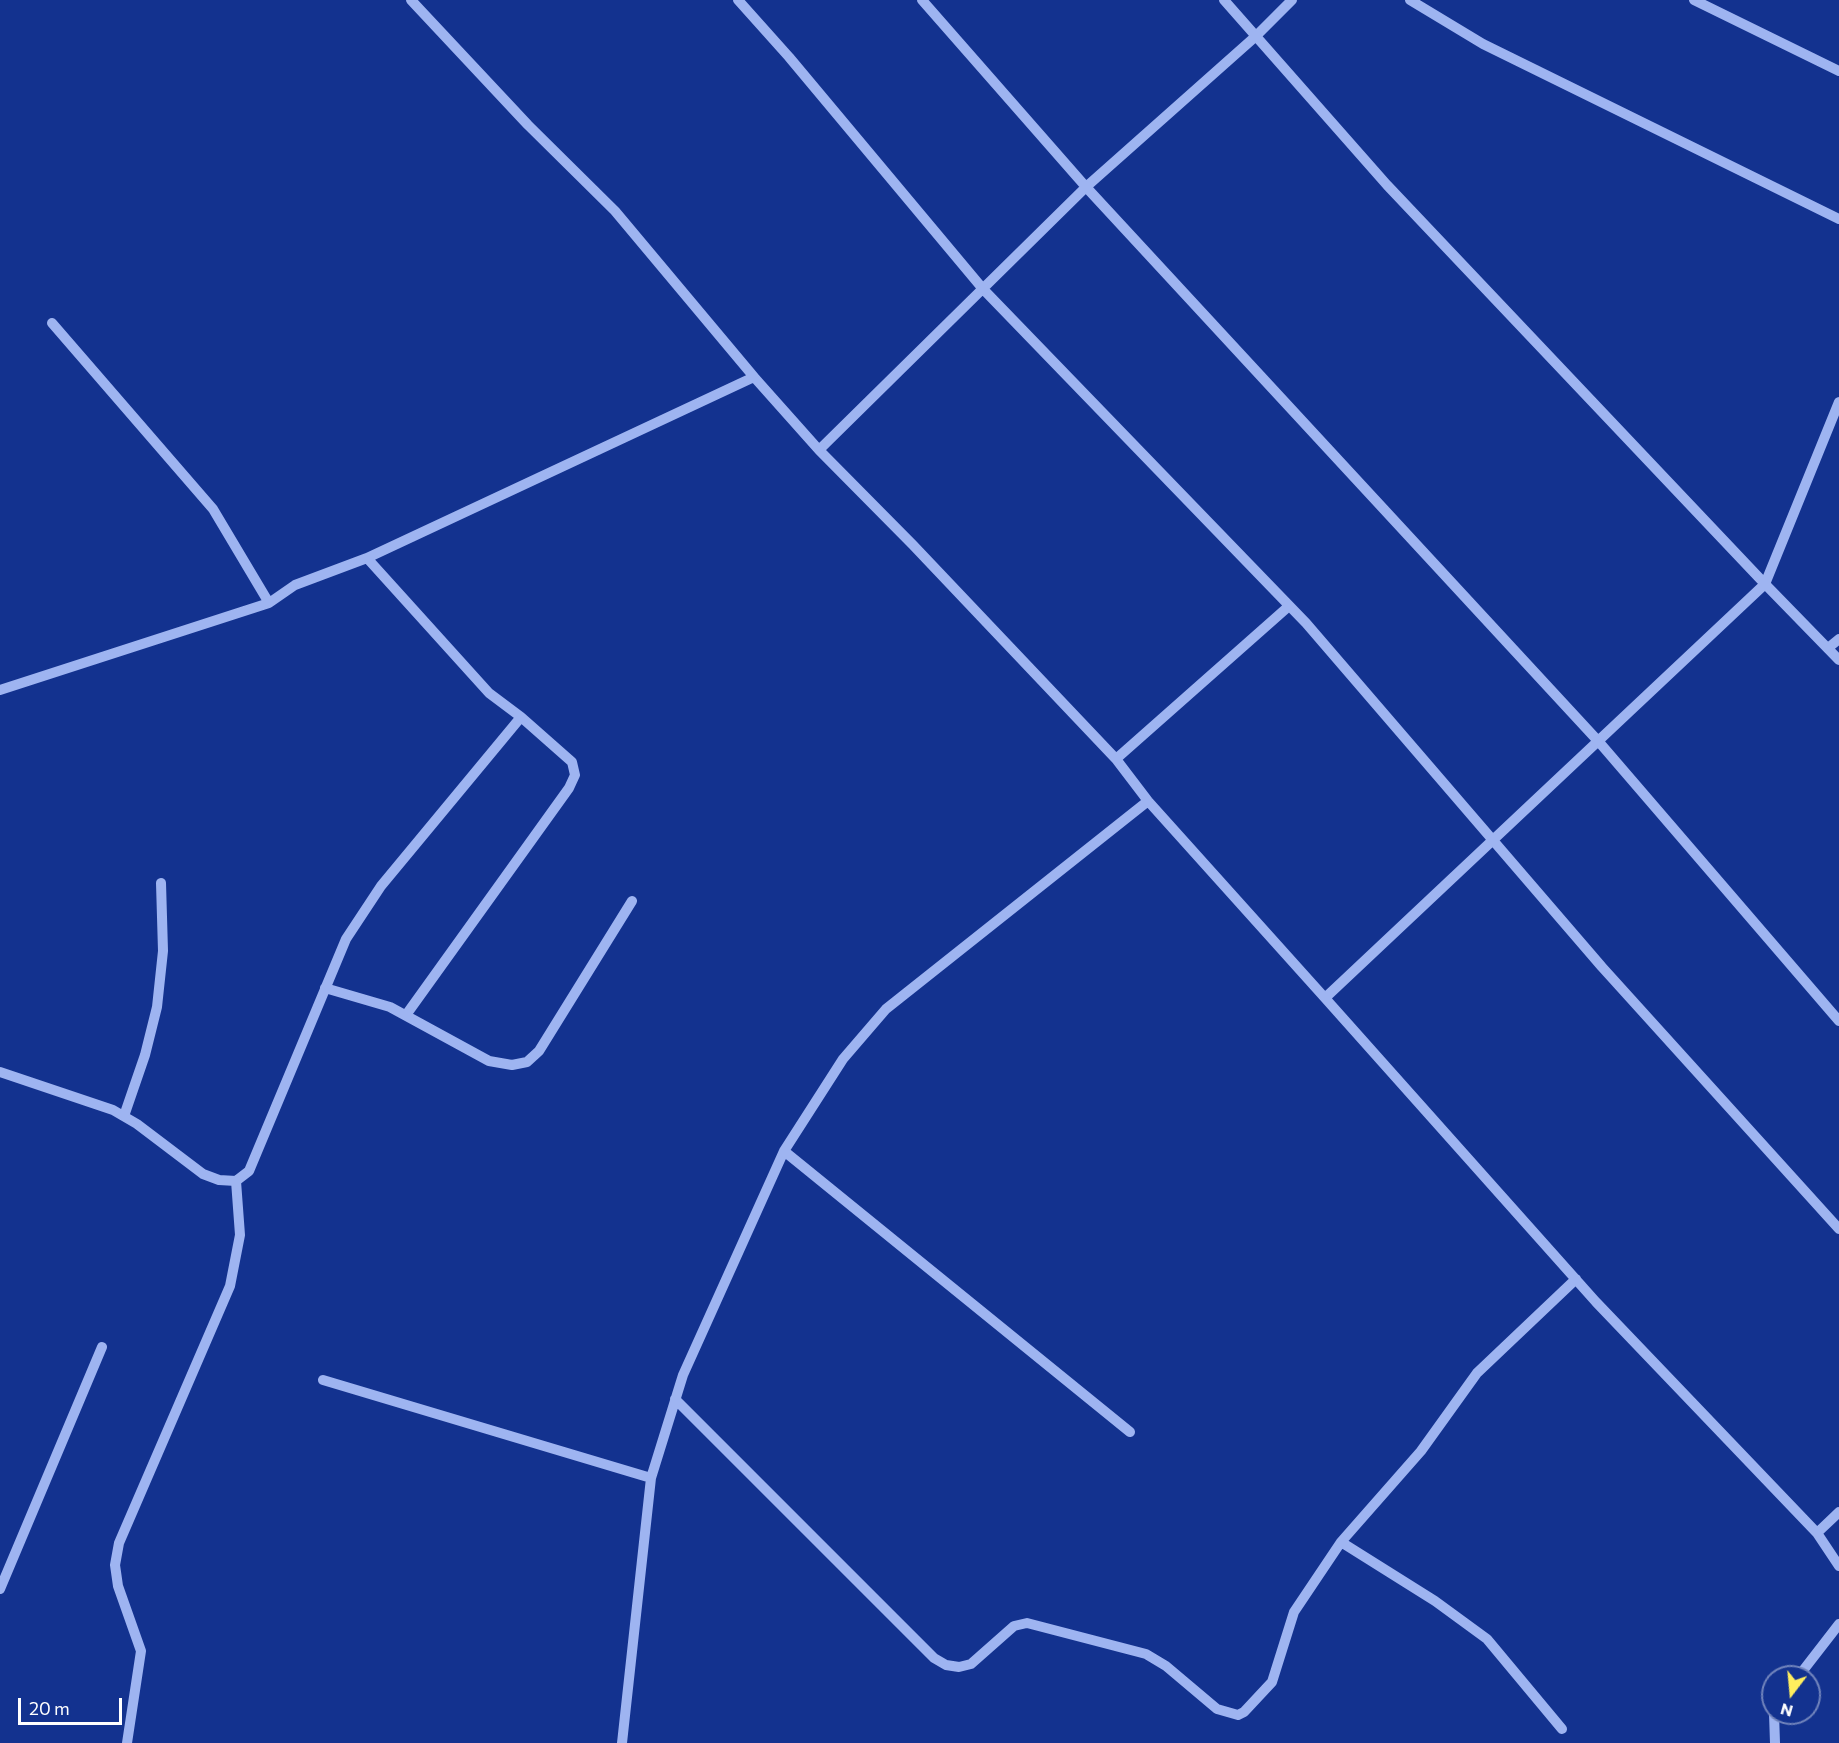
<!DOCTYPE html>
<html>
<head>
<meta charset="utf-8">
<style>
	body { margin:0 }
	#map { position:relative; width:1839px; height:1743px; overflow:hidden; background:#13328f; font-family:Commissioner,sans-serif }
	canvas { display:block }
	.north { position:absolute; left:1761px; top:1665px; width:60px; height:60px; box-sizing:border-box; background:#13328f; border:2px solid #7184bc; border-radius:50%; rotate:196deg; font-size:16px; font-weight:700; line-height:24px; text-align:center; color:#fff }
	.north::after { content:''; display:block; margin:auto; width:21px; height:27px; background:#ffee5e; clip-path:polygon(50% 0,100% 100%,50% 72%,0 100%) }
	.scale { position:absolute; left:18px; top:1698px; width:104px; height:27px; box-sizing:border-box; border:3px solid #fff; border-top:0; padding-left:8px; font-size:18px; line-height:21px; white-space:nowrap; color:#fff; -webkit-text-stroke:4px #13328f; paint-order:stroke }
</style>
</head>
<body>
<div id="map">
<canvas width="1839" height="1743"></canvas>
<div class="north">N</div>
<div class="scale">20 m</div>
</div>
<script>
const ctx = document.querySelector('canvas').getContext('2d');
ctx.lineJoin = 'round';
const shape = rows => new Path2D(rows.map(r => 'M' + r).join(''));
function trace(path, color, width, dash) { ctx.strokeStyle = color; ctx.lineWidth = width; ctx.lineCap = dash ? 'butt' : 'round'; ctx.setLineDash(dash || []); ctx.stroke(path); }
trace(shape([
	[411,0,528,125,615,211,754,377],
	[738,0,789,57,983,289,1306,623,1602,967,1839,1229],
	[922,0,1086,187,1599,742,1839,1021],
	[1224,0,1387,185,1765,584,1839,402],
	[1410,0,1483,44,1839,219],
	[1694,0,1839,71],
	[52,323,213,509,269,603],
	[819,450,1086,187,1256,36,1292,0],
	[1828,648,1839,639],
	[1839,660,1765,584,1325,998,1596,1302,1817,1533,1839,1566],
	[0,690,269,603,295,585,367,558,754,377,819,450,913,545,1116,759,1148,801,1325,998],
	[1116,759,1289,606],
	[325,988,390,1007,489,1061,512,1065,527,1062,539,1051,632,901],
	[406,1015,569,788,575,775,572,762,521,717],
	[0,1072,113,1110,137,1124,203,1174,219,1180,236,1181,249,1171,346,939,381,886,521,717,489,693,367,558],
	[124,1116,145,1055,157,1007,163,951,161,883],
	[784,1151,1130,1432],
	[323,1380,651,1478],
	[675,1399,934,1658,946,1665,959,1667,971,1664,1014,1626,1027,1623,1146,1654,1166,1666,1217,1709,1238,1715,1244,1712,1272,1682,1294,1612,1341,1542,1421,1451,1477,1373,1576,1279],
	[1817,1533,1839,1512],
	[1341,1542,1435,1601,1487,1639,1562,1729],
	[0,1589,102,1347],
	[1798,1677,1839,1624],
	[1774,1713,1775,1743],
	[127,1743,141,1651,118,1586,115,1565,119,1543,230,1286,240,1235,236,1181],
	[622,1743,651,1478,683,1375,784,1151,843,1059,886,1009,1148,801]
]), '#9eb4f1', 10);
</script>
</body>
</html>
